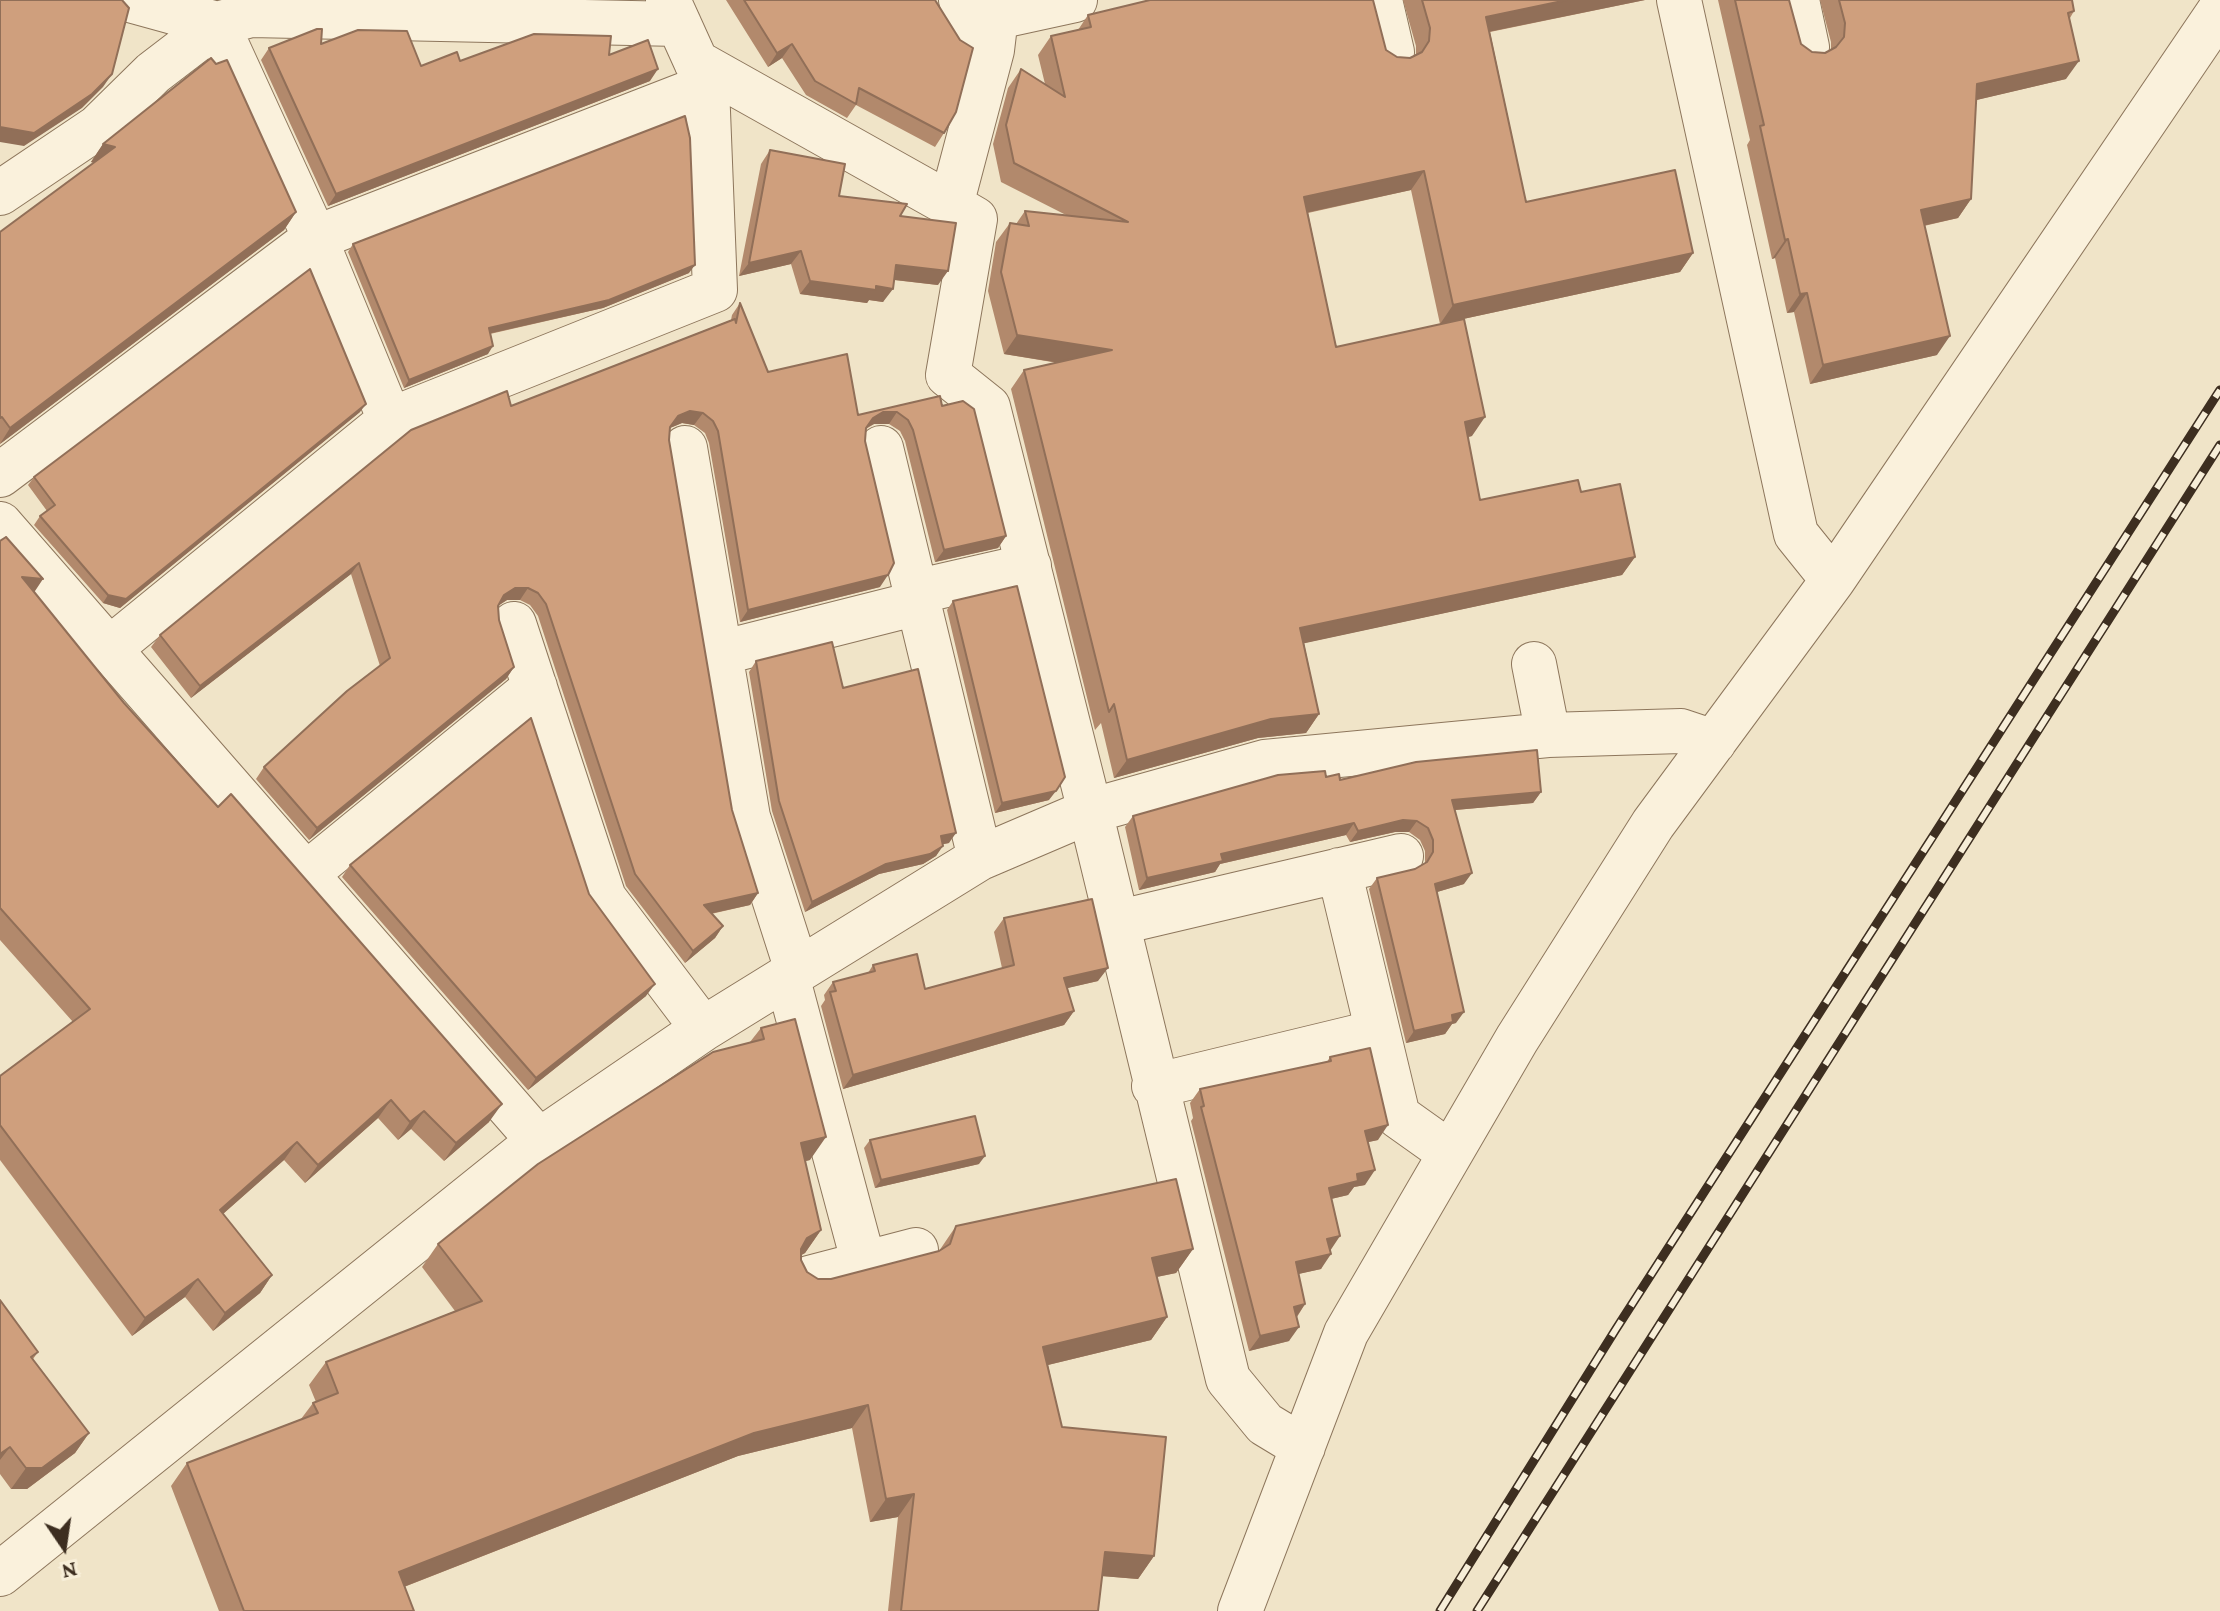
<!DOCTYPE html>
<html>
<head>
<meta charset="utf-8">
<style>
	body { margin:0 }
	#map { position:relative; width:2220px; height:1611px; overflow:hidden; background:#f0e4c8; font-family:"Crimson Pro",serif }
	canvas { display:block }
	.north { position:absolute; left:24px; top:1507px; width:80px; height:80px; -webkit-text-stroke:6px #f7eed8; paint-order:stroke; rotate:167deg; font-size:22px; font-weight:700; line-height:32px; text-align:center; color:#3d2e20 }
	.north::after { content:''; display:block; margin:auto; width:28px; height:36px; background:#3d2e20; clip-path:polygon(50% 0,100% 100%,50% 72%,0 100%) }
</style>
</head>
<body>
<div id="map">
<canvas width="2220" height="1611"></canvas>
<div class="north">N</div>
</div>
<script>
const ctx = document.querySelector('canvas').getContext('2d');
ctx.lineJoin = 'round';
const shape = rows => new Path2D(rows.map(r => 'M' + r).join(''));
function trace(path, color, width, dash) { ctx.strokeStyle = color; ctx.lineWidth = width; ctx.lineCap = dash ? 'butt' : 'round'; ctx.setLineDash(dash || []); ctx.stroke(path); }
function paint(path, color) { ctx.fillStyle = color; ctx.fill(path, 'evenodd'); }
const minor = shape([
	[130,0,217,24,315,238,390,420],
	[961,0,992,50],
	[998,0,992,50,951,205,975,219,948,375,988,407,1090,811,1265,762,1548,735,1681,731,1714,742],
	[1380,0,1392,52],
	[1679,0,1796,534,1833,580],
	[1797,0,1807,47],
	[997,17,1075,0],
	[696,62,951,205],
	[0,193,98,127,153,73,217,24,251,15,679,24],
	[685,448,748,817,797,970],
	[881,448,980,858],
	[0,475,315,238,707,86],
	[0,524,539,1141],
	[915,592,1029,566],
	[514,624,604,898,703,1029],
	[108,650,390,420,715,290,707,86,668,0],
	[720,653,918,603],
	[1534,664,1548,735],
	[1339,870,1398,1116,1450,1153],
	[305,875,535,687],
	[1116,923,1401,856],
	[787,976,864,1264],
	[1154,1086,1377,1032],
	[809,1278,916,1250],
	[0,1574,539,1141,703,1029,980,858,1090,811,1228,1379,1265,1424,1303,1447],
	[1240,1611,1346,1333,1517,1039,1653,824,1833,580,2220,10]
]);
trace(minor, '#8d765c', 46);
trace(minor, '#faf1dc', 44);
const rail = shape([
	[1440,1611,1616,1329,2220,390],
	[1477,1611,2220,445]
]);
trace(rail, '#3d2e20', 9);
trace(rail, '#f7eed8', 6, [18]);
paint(shape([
	[726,0,935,0,944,133,935,147,856,105,847,118,806,95,782,58,768,67],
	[1403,0,1645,0,1490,32,1526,202,1693,253,1680,272,1440,324,1411,190,1308,213,1336,347,1472,436,1468,437,1480,500,1581,492,1635,557,1622,575,1304,643,1319,714,1306,733,1258,738,1114,778,1101,723,1095,730,1011,389,1024,370,1058,363,1004,354,988,291,996,242,1010,223,1016,224,1025,211,1066,215,1001,182,993,144,1008,88,1021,69,1045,84,1038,55,1051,36,1078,30,1088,15,1386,50,1397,57,1410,58,1416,55,1416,46],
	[1718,0,1789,0,1801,44,1812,52,1825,53,1831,50,1831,42,1820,0,2072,0,2074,11,2070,18,2066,79,1976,100,1971,199,1958,218,1924,226,1937,355,1810,384,1794,312,1787,313,1775,258,1772,259,1747,145,1750,140],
	[321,44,421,66,460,61,609,55,650,81,328,206,261,60,269,48],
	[103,144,296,212,284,230,0,444,0,232,94,163,91,162],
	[770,150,839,196,900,216,938,285,894,280,883,302,869,300,867,303,800,294,791,264,739,276,761,164],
	[353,244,689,273,603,308,490,334,488,354,404,388,348,252],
	[740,303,768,372,858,415,942,406,1006,536,998,548,935,562,905,441,900,431,889,424,874,424,866,429,865,441,880,587,740,622,709,443,705,433,694,425,682,423,670,428,669,440,732,810,758,893,750,905,711,914,723,926,715,938,685,963,626,886,538,616,530,605,520,600,507,600,498,606,499,620,514,667,506,679,309,840,256,779,264,767,380,666,351,574,191,698,151,647,160,635,511,406,731,320,732,315],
	[360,412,120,608,103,603,34,525,40,516,47,511,28,485,34,477],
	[0,541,34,592,124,703,489,1122,444,1161,411,1129,398,1140,378,1118,305,1183,284,1160,223,1214,272,1275,260,1293,213,1331,185,1297,132,1336,0,1160,0,1076,73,1022,0,940],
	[953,601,1049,800,995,813,947,610],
	[756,661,843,688,949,843,943,844,936,856,923,864,879,874,805,912,772,811,749,672],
	[1326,777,1340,780,1541,792,1533,803,1455,810,1464,884,1437,892,1456,1023,1452,1024,1445,1034,1406,1043,1369,889,1377,878,1415,869,1425,863,1425,851,1420,840,1409,832,1395,832,1350,842,1346,835,1220,864,1215,872,1139,890,1125,827,1133,816],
	[350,865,589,894,646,996,528,1090,342,877],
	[1004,918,1098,981,1067,988,1074,1011,1064,1025,843,1089,821,1006,825,1000,824,995,833,982,868,973,873,965,925,989,1002,968,994,932],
	[761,1028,810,1160,805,1161,821,1230,805,1253,801,1255,801,1260,807,1272,818,1279,831,1279,939,1251,956,1226,1193,1249,1176,1273,1157,1277,1167,1317,1151,1340,1048,1365,1062,1427,1154,1556,1138,1579,1102,1576,1098,1611,888,1611,898,1517,870,1522,852,1428,738,1456,404,1587,414,1611,219,1611,171,1486,187,1463,301,1419,313,1403,316,1402,309,1385,326,1362,455,1311,422,1267,438,1244,750,1042],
	[1330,1057,1378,1140,1368,1142,1365,1185,1354,1187,1348,1195,1331,1199,1330,1250,1321,1269,1298,1274,1305,1304,1297,1317,1289,1341,1249,1351,1191,1121,1193,1118,1190,1103,1200,1089,1327,1062],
	[870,1140,979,1164,875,1188,864,1148],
	[0,1300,38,1352,33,1359,89,1433,75,1453,27,1489,11,1489,0,1474]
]), '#b2896c');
paint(shape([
	[1567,0,1645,0,1473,35,1486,17],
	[792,44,782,58,768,67,777,53],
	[2079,61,2066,79,1964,103,1977,84],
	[658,69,650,81,328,206,336,194],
	[112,74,103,87,82,108,24,146,0,142,0,127],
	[103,144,115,147,103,165,91,162],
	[1424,171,1411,190,1291,216,1304,197],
	[1971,199,1958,218,1908,229,1921,210],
	[296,212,284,230,0,444,10,428],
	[1788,239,1775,258,1772,259,1785,240],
	[801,251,791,264,739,276,749,263],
	[1693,253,1680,272,1440,324,1453,305],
	[695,265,689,273,603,308,483,335,489,328],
	[896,265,948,271,938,285,887,279],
	[810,281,876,286,893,289,883,302,869,300,867,303,800,294],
	[1807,293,1794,312,1787,313,1800,294],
	[1017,335,1112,350,1098,369,1004,354],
	[1950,336,1937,355,1810,384,1823,365],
	[493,346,488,354,404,388,409,380],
	[366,404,360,412,120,608,103,603,108,595],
	[690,411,703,413,694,425,682,423,670,428,678,416],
	[883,412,897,412,889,424,874,424,864,429,873,418],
	[1485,417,1472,436,1451,441,1465,422],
	[1006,536,998,548,935,562,944,550],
	[1635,557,1622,575,1287,647,1300,628],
	[359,563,351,574,191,698,200,686],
	[888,575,880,587,740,622,748,610],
	[22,577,43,579,31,597],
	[515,588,528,588,520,600,507,600,496,607,504,595],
	[514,667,506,679,309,840,317,828],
	[1319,714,1306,733,1258,738,1114,778,1127,760,1271,719],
	[1056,791,1049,800,995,813,1002,803],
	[1541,792,1533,803,1444,811,1452,800],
	[1403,820,1417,821,1409,832,1395,832,1350,842,1358,831],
	[1354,823,1346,835,1220,864,1215,872,1139,890,1147,878,1221,854],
	[956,833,949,843,934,846,941,836],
	[943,846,936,856,923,864,879,874,805,912,812,902,886,864],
	[1472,873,1464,884,1427,895,1435,884],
	[758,893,750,905,695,917,704,905],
	[723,926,715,938,685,963,693,951],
	[1108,968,1098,981,1055,991,1064,978],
	[655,984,646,996,528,1090,536,1078],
	[1074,1011,1064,1025,843,1089,853,1075],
	[1464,1012,1456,1023,1452,1024,1445,1034,1406,1043,1414,1031,1452,1015],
	[391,1100,378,1118,305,1183,318,1165],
	[502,1104,489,1122,444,1161,456,1143],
	[424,1111,411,1129,398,1140,410,1122],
	[1388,1125,1378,1140,1355,1145,1365,1131],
	[826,1137,810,1160,785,1166,801,1143],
	[297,1142,284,1160,207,1228,220,1210],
	[985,1156,979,1164,875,1188,881,1180],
	[1375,1170,1365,1185,1354,1187,1348,1195,1318,1202,1329,1188,1357,1174],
	[821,1230,805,1253,791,1261,807,1238],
	[1340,1236,1330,1251,1327,1239],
	[1193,1249,1176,1273,1136,1281,1152,1258],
	[1331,1254,1321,1269,1285,1277,1296,1262],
	[272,1275,260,1293,213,1331,225,1313],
	[198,1279,185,1297,132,1336,145,1318],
	[1305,1304,1295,1319,1294,1307],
	[1167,1317,1151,1340,1027,1370,1043,1347],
	[1299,1327,1289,1341,1249,1351,1260,1336],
	[868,1405,852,1428,738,1456,383,1595,399,1572,754,1433],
	[89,1433,75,1453,27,1489,11,1489,26,1468],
	[10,1447,0,1460,0,1454],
	[914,1494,898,1517,870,1522,886,1499],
	[1105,1552,1154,1556,1138,1579,1089,1575]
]), '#916f58');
const building = shape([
	[0,0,122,0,129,8,112,74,92,94,34,133,0,127,0,0],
	[744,0,935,0,960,40,973,48,956,112,944,133,859,88,856,104,815,81,792,44,777,53,744,0],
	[1150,0,1373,0,1386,50,1397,57,1410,58,1422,52,1429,41,1430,28,1422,0,1567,0,1486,17,1526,202,1675,170,1693,253,1453,305,1424,171,1304,197,1336,347,1464,319,1485,417,1465,422,1480,500,1578,480,1581,492,1620,484,1635,557,1300,628,1319,714,1271,719,1127,760,1114,704,1109,712,1024,370,1112,350,1017,335,1001,272,1010,223,1029,226,1025,211,1128,222,1014,163,1006,125,1021,69,1065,97,1051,36,1091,27,1088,15,1150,0],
	[1735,0,1789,0,1801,44,1812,52,1825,53,1836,47,1844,37,1845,23,1839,0,2072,0,2074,11,2068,13,2079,61,1977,84,1971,199,1921,210,1950,336,1823,365,1807,293,1800,294,1788,239,1785,240,1760,126,1764,125,1735,0],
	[317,29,322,29,321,44,358,30,407,31,421,66,457,52,460,61,534,34,611,36,609,55,648,40,658,69,336,194,269,48,317,29],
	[211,58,216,64,227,60,296,212,10,428,2,417,0,418,0,232,115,147,103,144,211,58],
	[685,116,690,138,695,265,609,300,489,328,493,346,409,380,353,244,685,116],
	[770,150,845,164,839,196,907,204,900,216,956,223,948,271,896,265,893,289,876,286,876,290,810,281,801,251,749,263,770,150],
	[310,269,366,404,126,599,108,595,40,516,55,505,34,477,310,269],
	[740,303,768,372,847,354,858,415,940,396,942,406,963,401,974,409,1006,536,944,550,913,430,908,420,897,412,883,412,873,418,866,428,865,441,894,563,888,575,748,610,718,431,713,421,703,413,690,411,678,416,670,427,669,440,732,810,758,893,704,905,723,926,693,951,635,874,546,604,538,593,528,588,515,588,504,595,498,606,499,620,514,667,317,828,264,767,347,691,390,658,359,563,200,686,160,635,411,430,507,391,511,406,735,319,736,323,740,303],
	[6,537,43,579,22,577,124,703,218,807,231,794,502,1104,456,1143,424,1111,410,1122,391,1100,318,1165,297,1142,220,1210,272,1275,225,1313,198,1279,145,1318,0,1125,0,1076,90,1009,0,908,0,541,6,537],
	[1017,586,1065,777,1056,791,1002,803,953,601,1017,586],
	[832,642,843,688,918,669,956,833,941,836,943,846,930,854,886,864,812,902,779,801,756,661,832,642],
	[531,718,589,894,655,984,536,1078,350,865,531,718],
	[1537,750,1541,792,1452,800,1472,873,1435,884,1464,1012,1452,1015,1453,1022,1414,1031,1377,878,1415,869,1427,862,1433,852,1433,840,1428,828,1417,821,1403,820,1358,831,1354,823,1221,854,1223,861,1147,878,1133,816,1278,775,1325,771,1326,777,1339,774,1340,780,1416,762,1537,750],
	[1092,899,1108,968,1064,978,1074,1011,853,1075,830,992,836,991,833,982,875,971,873,965,917,954,925,989,1014,965,1004,918,1092,899],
	[795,1019,826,1137,801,1143,821,1230,807,1238,801,1249,801,1260,807,1272,818,1279,831,1279,939,1251,950,1244,956,1226,1176,1179,1193,1249,1152,1258,1167,1317,1043,1347,1062,1427,1166,1437,1154,1556,1105,1552,1098,1611,901,1611,914,1494,886,1499,868,1405,754,1433,399,1572,414,1611,244,1611,187,1463,318,1413,313,1403,338,1393,326,1362,482,1301,438,1244,538,1164,713,1052,764,1039,761,1028,795,1019],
	[1370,1048,1388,1125,1365,1131,1375,1170,1357,1174,1358,1181,1329,1188,1340,1236,1327,1239,1331,1254,1296,1262,1305,1304,1294,1307,1299,1327,1260,1336,1201,1107,1204,1106,1200,1089,1331,1061,1330,1057,1370,1048],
	[975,1116,985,1156,881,1180,870,1140,975,1116],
	[0,1300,38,1352,31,1357,89,1433,42,1468,26,1468,10,1447,0,1454,0,1300]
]);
paint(building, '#cf9f7d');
trace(building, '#916f58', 2);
</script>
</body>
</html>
